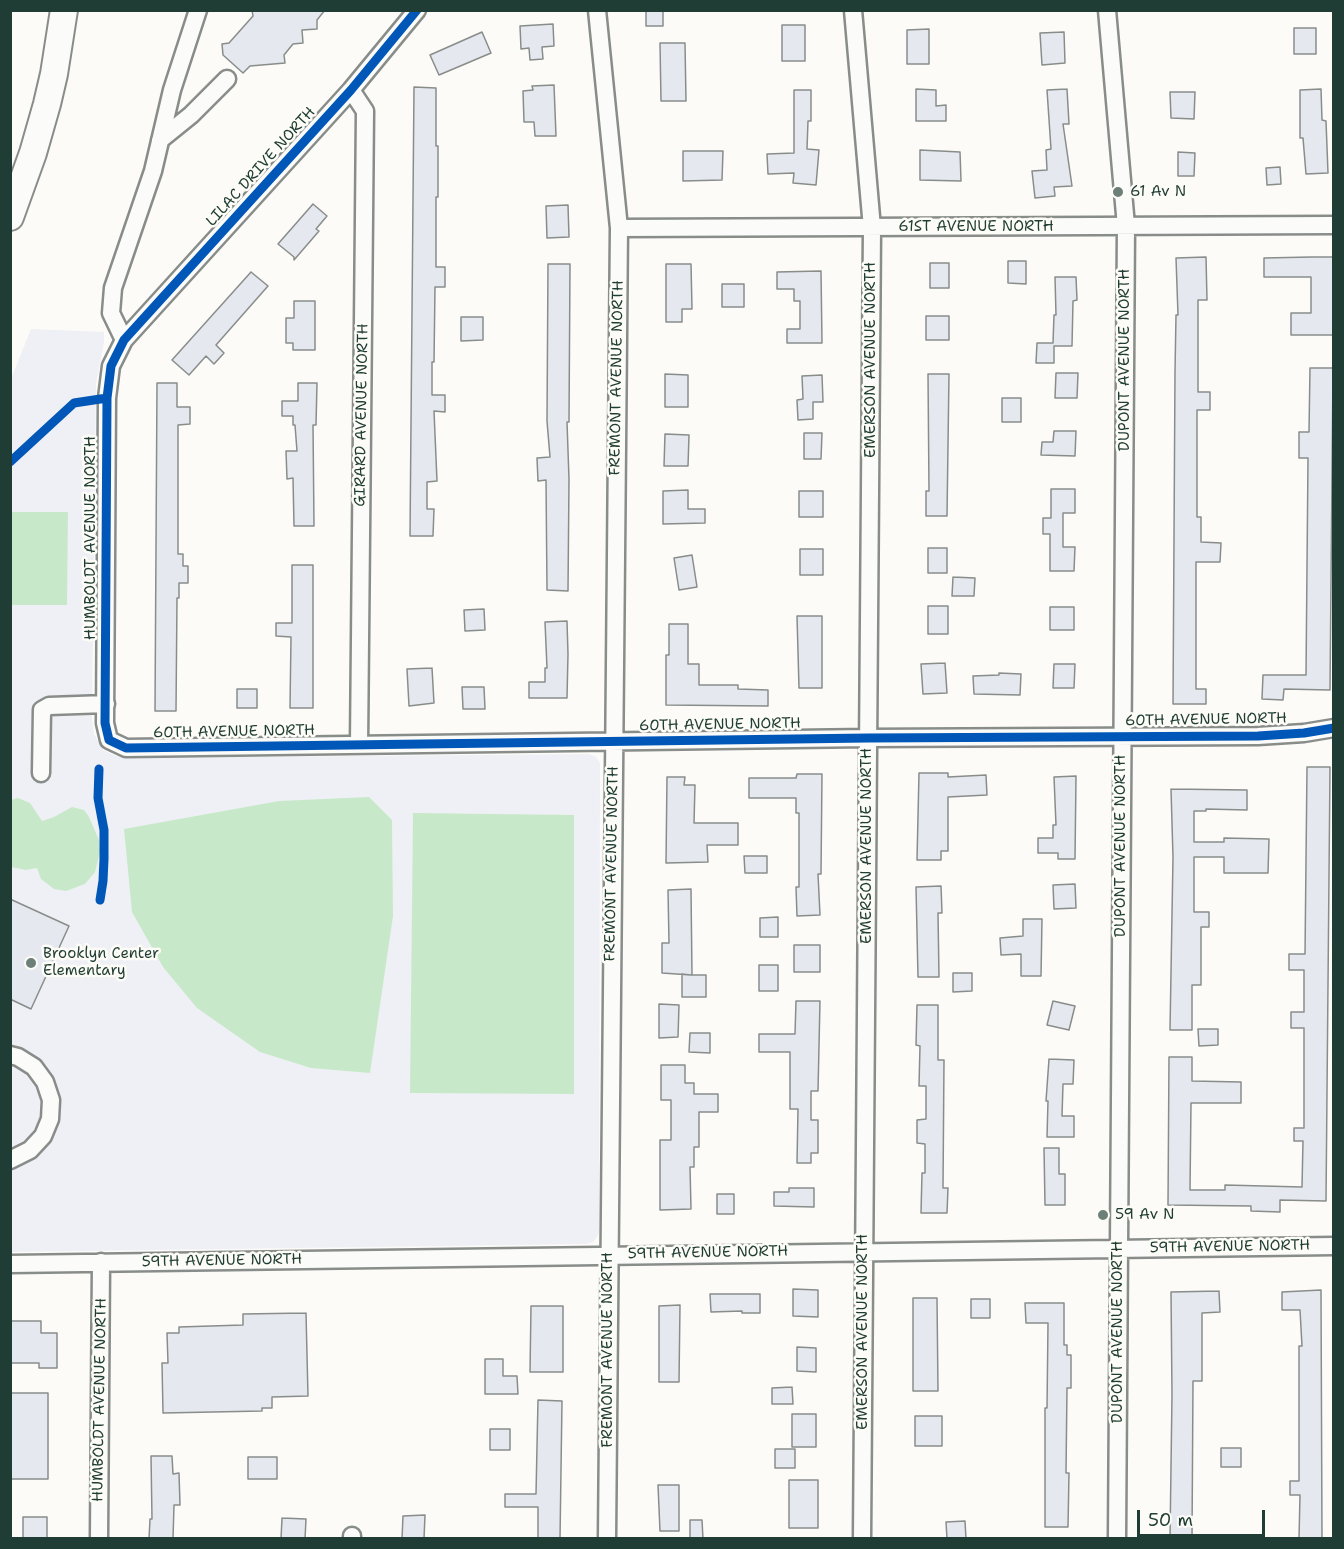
<!DOCTYPE html>
<html>
<head>
<meta charset="utf-8">
<style>
	body { margin:0 }
	#map { position:relative; width:1344px; height:1549px; overflow:hidden; background:#fcfbf8; font-family:"Shantell Sans",sans-serif }
	canvas { display:block }
	.frame { position:absolute; inset:0; border:12px solid #1f3d34; pointer-events:none }
	.scale { position:absolute; left:1137px; top:1510px; width:128px; height:27px; box-sizing:border-box; border:3px solid #1f3d34; border-top:0; padding-left:8px; font-size:18px; line-height:21px; white-space:nowrap; color:#1f3d34; -webkit-text-stroke:4px #fdfcf7; paint-order:stroke }
</style>
</head>
<body>
<div id="map">
<canvas width="1344" height="1549"></canvas>
<div class="frame"></div>
<div class="scale">50 m</div>
</div>
<script>
const ctx = document.querySelector('canvas').getContext('2d');
ctx.lineJoin = 'round';
function paint(path, color) { ctx.fillStyle = color; ctx.fill(path, 'evenodd'); }
const shape = rows => new Path2D(rows.map(r => 'M' + r).join(''));
function trace(path, color, width, dash) { ctx.strokeStyle = color; ctx.lineWidth = width; ctx.lineCap = dash ? 'butt' : 'round'; ctx.setLineDash(dash || []); ctx.stroke(path); }
function drawText(font, color, halo, rows, align = 'center') {
  ctx.font = font + ' "Shantell Sans",sans-serif'; ctx.lineWidth = 5; ctx.setLineDash([]); ctx.textBaseline = 'middle'; ctx.strokeStyle = halo; ctx.fillStyle = color; for (const [text, x, y, turn = 0] of rows) {
    ctx.save(); ctx.translate(x, y); ctx.rotate((+turn || 0) * Math.PI / 180); ctx.textAlign = isNaN(turn) ? turn : align; if (halo) ctx.strokeText(text, 0, 0); ctx.fillText(text, 0, 0); ctx.restore();
  }
}
paint(shape([
	[31,329,104,332,104,342,96,384,92,718,94,734,103,750,116,756,129,758,589,754,596,757,600,763,599,1234,593,1242,586,1244,11,1252,11,379]
]), '#eff0f5');
paint(shape([
	[11,512,68,512,67,605,11,605],
	[369,797,392,820,393,916,370,1073,311,1068,260,1052,197,1008,163,967,132,912,124,829,279,801],
	[18,798,30,803,42,821,54,817,72,807,84,810,89,817,99,840,100,852,95,872,85,884,66,891,54,889,41,879,37,868,26,870,11,867,11,800],
	[413,813,574,815,574,1094,410,1093]
]), '#c8e9c9');
const building = shape([
	[252,10,325,10,317,20,317,29,302,30,303,43,293,44,284,55,285,63,250,66,243,73,223,55,222,44,229,43,253,16,252,10],
	[646,10,663,10,663,26,646,26,646,10],
	[553,24,554,46,542,47,543,59,530,60,529,48,521,49,520,26,553,24],
	[782,25,805,25,805,61,782,61,782,25],
	[1294,28,1316,28,1316,54,1294,54,1294,28],
	[929,29,929,64,907,64,907,30,929,29],
	[482,32,491,53,439,75,430,55,482,32],
	[1064,32,1065,63,1042,65,1040,33,1064,32],
	[660,43,685,43,686,101,661,101,660,43],
	[554,85,556,136,535,136,534,122,524,122,523,91,533,90,532,86,554,85],
	[414,87,436,88,436,146,438,146,438,197,436,197,436,267,445,267,445,287,435,287,434,362,432,362,432,395,445,395,445,412,434,411,437,481,427,482,427,509,434,509,433,536,410,536,414,87],
	[916,89,936,90,936,106,946,105,946,121,916,121,916,89],
	[1067,89,1069,124,1063,124,1072,186,1054,187,1055,196,1035,198,1032,171,1047,170,1046,150,1051,149,1047,90,1067,89],
	[1321,89,1322,120,1326,121,1328,173,1306,174,1303,138,1300,138,1300,90,1321,89],
	[794,90,811,90,811,121,808,121,807,149,819,150,816,185,793,183,794,173,768,174,767,154,794,153,794,90],
	[1170,92,1195,92,1194,119,1171,118,1170,92],
	[920,150,960,152,961,181,920,180,920,150],
	[683,151,723,151,722,180,683,181,683,151],
	[1178,152,1195,153,1194,176,1178,176,1178,152],
	[1280,167,1281,184,1267,185,1266,168,1280,167],
	[313,204,327,216,316,229,319,231,294,260,294,257,278,244,313,204],
	[568,205,569,237,547,238,546,206,568,205],
	[1206,257,1207,300,1198,300,1198,392,1210,392,1210,410,1197,410,1197,517,1201,517,1201,542,1221,543,1220,562,1196,562,1196,689,1206,689,1206,704,1173,704,1175,372,1176,315,1178,315,1176,258,1206,257],
	[1311,257,1334,257,1334,335,1291,335,1291,313,1311,313,1311,277,1264,277,1264,258,1311,257],
	[1008,261,1026,261,1026,284,1008,283,1008,261],
	[930,263,949,263,949,288,930,288,930,263],
	[548,264,570,264,569,422,567,422,569,479,568,591,547,590,546,480,538,481,537,458,550,457,547,421,548,264],
	[666,264,691,264,692,309,682,309,682,322,666,322,666,264],
	[821,271,822,343,787,343,787,329,800,329,800,301,794,301,794,289,777,289,777,272,821,271],
	[251,272,268,286,216,345,224,353,214,364,206,356,189,375,172,360,251,272],
	[1055,277,1076,277,1077,300,1073,301,1072,346,1054,346,1054,363,1036,363,1037,343,1053,343,1054,315,1056,315,1055,277],
	[722,284,744,284,744,307,722,307,722,284],
	[294,301,315,301,315,350,293,350,293,343,286,343,286,318,294,318,294,301],
	[926,316,949,316,949,340,926,340,926,316],
	[461,317,483,317,483,340,461,341,461,317],
	[1310,368,1333,368,1330,690,1284,689,1283,700,1262,699,1263,675,1306,675,1308,458,1299,458,1299,432,1309,432,1310,368],
	[1056,373,1078,373,1077,398,1055,398,1056,373],
	[665,374,688,375,688,407,665,407,665,374],
	[928,374,949,374,947,516,926,516,926,491,929,491,928,374],
	[822,375,823,402,813,402,813,419,798,420,797,400,803,399,802,376,822,375],
	[157,383,177,383,177,407,190,407,190,424,178,425,178,554,183,554,183,566,188,566,188,583,179,583,179,598,177,598,176,711,155,711,157,383],
	[298,383,317,383,316,425,313,425,314,526,294,526,293,478,287,479,286,451,297,451,295,425,293,425,293,416,282,416,282,401,298,401,298,383],
	[1002,398,1021,398,1021,422,1002,422,1002,398],
	[1054,431,1076,431,1075,456,1041,455,1042,442,1053,442,1054,431],
	[804,433,822,433,821,459,804,459,804,433],
	[665,434,689,435,688,466,664,466,665,434],
	[1051,489,1075,489,1075,513,1063,513,1063,547,1075,547,1074,571,1050,571,1050,534,1043,534,1043,518,1051,518,1051,489],
	[688,490,688,509,705,509,705,523,663,524,663,491,688,490],
	[799,491,823,491,823,517,799,517,799,491],
	[928,548,947,548,947,573,928,573,928,548],
	[800,549,823,549,823,575,800,575,800,549],
	[692,555,697,587,679,590,674,558,692,555],
	[292,565,313,565,313,708,290,708,291,637,276,636,276,623,292,623,292,565],
	[953,577,975,578,974,596,952,596,953,577],
	[928,606,948,606,948,634,928,634,928,606],
	[1050,607,1074,607,1074,630,1050,630,1050,607],
	[484,609,485,630,465,631,464,610,484,609],
	[797,616,822,616,822,688,799,688,797,616],
	[567,621,568,654,567,698,529,698,529,682,545,682,545,668,547,668,545,622,567,621],
	[669,624,688,624,688,664,699,664,699,685,738,685,738,689,768,690,768,706,666,705,666,655,669,655,669,624],
	[945,663,947,693,923,694,921,664,945,663],
	[1054,664,1075,664,1074,688,1053,688,1054,664],
	[432,668,434,703,409,706,407,669,432,668],
	[999,673,1021,674,1020,695,974,694,973,676,999,675,999,673],
	[462,687,484,687,485,709,463,709,462,687],
	[237,689,257,689,257,708,237,708,237,689],
	[1307,767,1330,767,1326,1201,1280,1200,1280,1212,1251,1211,1251,1206,1168,1205,1169,1057,1192,1057,1192,1081,1241,1082,1241,1103,1191,1103,1190,1190,1225,1190,1225,1185,1302,1187,1303,1141,1294,1141,1294,1128,1304,1128,1304,1028,1291,1028,1291,1012,1304,1012,1304,970,1289,970,1289,954,1305,954,1307,767],
	[919,773,948,773,948,777,986,775,987,795,948,797,948,851,941,851,941,860,917,860,919,773],
	[797,774,822,774,821,874,818,874,820,915,797,916,796,887,799,887,799,813,796,813,796,798,749,798,749,778,796,778,797,774],
	[1076,776,1075,859,1058,859,1058,853,1038,853,1038,838,1053,838,1053,825,1056,825,1054,777,1076,776],
	[667,777,685,777,684,785,695,785,694,823,738,823,738,845,707,845,708,862,666,863,667,777],
	[1171,789,1247,790,1247,810,1206,809,1206,811,1194,811,1194,842,1224,842,1224,838,1269,839,1268,873,1224,873,1224,857,1194,857,1194,912,1209,912,1209,927,1201,927,1201,985,1192,985,1192,1030,1170,1030,1173,857,1171,789],
	[744,856,767,856,767,873,745,873,744,856],
	[1075,884,1076,908,1054,909,1053,885,1075,884],
	[941,886,942,913,938,913,939,977,918,977,916,887,941,886],
	[691,889,692,975,706,975,706,997,682,997,682,974,691,975,662,973,662,943,669,943,668,890,691,889],
	[10,899,69,926,31,1009,10,999,10,899],
	[778,917,778,937,760,937,760,918,778,917],
	[1023,919,1042,919,1041,976,1021,976,1021,954,1001,955,1000,938,1023,936,1023,919],
	[794,945,820,945,820,972,794,972,794,945],
	[759,965,778,965,778,991,759,991,759,965],
	[953,973,972,973,972,991,953,992,953,973],
	[796,1001,820,1001,818,1091,811,1091,811,1120,818,1120,818,1153,811,1153,811,1163,797,1163,798,1109,790,1109,790,1052,759,1052,759,1034,795,1034,796,1001],
	[1053,1001,1075,1006,1069,1030,1047,1025,1053,1001],
	[659,1004,679,1005,678,1037,659,1038,659,1004],
	[917,1005,938,1005,938,1060,944,1060,943,1188,948,1188,947,1213,921,1213,922,1173,925,1173,925,1144,917,1143,917,1120,926,1119,926,1086,919,1086,920,1046,916,1045,917,1005],
	[1198,1029,1218,1029,1218,1045,1199,1046,1198,1029],
	[690,1033,710,1033,710,1053,689,1052,690,1033],
	[1049,1059,1074,1060,1073,1084,1063,1084,1062,1116,1074,1116,1074,1137,1047,1137,1048,1101,1046,1101,1049,1059],
	[661,1065,685,1065,685,1083,694,1083,694,1094,718,1094,718,1112,699,1112,699,1147,694,1147,694,1167,690,1167,691,1209,660,1210,660,1140,671,1140,671,1100,661,1100,661,1065],
	[1044,1148,1059,1148,1059,1174,1065,1174,1065,1205,1045,1205,1044,1148],
	[789,1188,814,1188,814,1207,774,1206,774,1192,789,1192,789,1188],
	[717,1194,734,1194,734,1214,717,1214,717,1194],
	[793,1289,818,1290,818,1317,793,1316,793,1289],
	[1321,1290,1322,1539,1299,1539,1300,1495,1290,1495,1290,1481,1299,1481,1299,1346,1302,1346,1300,1310,1282,1310,1282,1292,1321,1290],
	[1219,1291,1220,1312,1202,1313,1202,1381,1193,1381,1192,1539,1170,1539,1172,1395,1171,1292,1219,1291],
	[710,1294,760,1294,760,1313,742,1313,742,1311,711,1312,710,1294],
	[913,1298,937,1298,938,1391,913,1391,913,1298],
	[971,1299,990,1299,990,1318,971,1318,971,1299],
	[1025,1303,1064,1303,1064,1345,1067,1345,1067,1355,1071,1355,1071,1388,1067,1388,1066,1473,1069,1473,1068,1527,1045,1527,1045,1408,1047,1408,1048,1323,1026,1323,1025,1303],
	[680,1305,679,1382,659,1382,659,1306,680,1305],
	[531,1306,563,1306,563,1372,530,1372,531,1306],
	[306,1313,308,1396,272,1397,272,1408,262,1408,262,1411,163,1413,162,1363,168,1363,167,1333,179,1333,179,1327,243,1325,243,1314,306,1313],
	[10,1321,41,1321,41,1333,57,1333,57,1368,39,1368,39,1363,10,1363,10,1321],
	[797,1347,816,1348,816,1372,797,1371,797,1347],
	[485,1359,503,1359,503,1376,517,1376,518,1394,485,1394,485,1359],
	[792,1387,793,1404,772,1404,772,1388,792,1387],
	[10,1393,48,1393,48,1479,10,1479,10,1393],
	[538,1400,562,1401,560,1539,538,1539,538,1507,505,1507,505,1494,536,1494,538,1400],
	[792,1414,816,1414,816,1447,792,1447,792,1414],
	[915,1416,942,1416,942,1446,915,1446,915,1416],
	[490,1429,510,1429,510,1450,490,1450,490,1429],
	[1221,1448,1241,1448,1241,1467,1221,1467,1221,1448],
	[775,1449,795,1449,795,1468,775,1468,775,1449],
	[151,1456,172,1456,173,1474,179,1473,180,1505,174,1505,173,1539,149,1539,150,1519,152,1519,151,1456],
	[248,1457,277,1457,277,1479,248,1479,248,1457],
	[789,1480,818,1480,818,1528,789,1528,789,1480],
	[658,1485,679,1485,679,1531,660,1531,658,1485],
	[425,1515,424,1539,402,1539,403,1516,425,1515],
	[23,1517,47,1517,47,1539,23,1539,23,1517],
	[282,1518,306,1519,305,1539,281,1539,282,1518],
	[690,1520,702,1520,703,1539,690,1539,690,1520],
	[965,1521,966,1539,947,1539,946,1522,965,1521]
]);
paint(building, '#e6e8f0');
trace(building, '#888d8a', 1.5);
const minor = shape([
	[417,10,351,90,124,340,111,366,107,398,105,723,109,740,126,748,868,738,1258,736,1304,733,1334,728],
	[597,10,619,228,607,1538],
	[853,10,872,228,862,1538],
	[1107,10,1126,226,1117,1538],
	[351,90,365,111,359,745],
	[160,140,191,115,227,79],
	[619,228,1334,225],
	[124,340,111,313,113,288,153,171,172,90,198,10],
	[41,773,42,710,49,706,106,704],
	[10,1055,18,1057,34,1067,45,1082,51,1100,50,1119,43,1136,30,1150,10,1160],
	[10,1264,1334,1246],
	[99,1538,101,1262],
	[352,1538,352,1536]
]);
const highway = shape([
	[10,217,33,153,47,104,54,74,64,10]
]);
trace(minor, '#888d8a', 21);
trace(highway, '#888d8a', 30);
trace(minor, '#fbfbf9', 16);
trace(highway, '#fbfbf9', 26);
trace(shape([
	[417,10,351,90,124,340,111,366,107,398,105,723,109,740,126,748,868,738,1258,736,1304,733,1334,728],
	[10,462,74,403,107,398],
	[99,769,98,798,104,830,104,859,103,881,100,900]
]), '#0057b8', 9);
for (const [x, y, r, color] of [
	[1118,192,6,"#6c8079"],
	[31,963,6,"#6c8079"],
	[1103,1215,6,"#6c8079"]
]) { const dot = new Path2D(); dot.arc(x, y, r, 0, 2 * Math.PI); ctx.fillStyle = color; ctx.fill(dot); trace(dot, '#fdfcf7', 2); }
drawText('15px', '#1f3d34', '#fdfcf7', [
	["LILAC DRIVE NORTH",261,167,-48],
	["61ST AVENUE NORTH",976,227],
	["EMERSON AVENUE NORTH",871,360,-90],
	["DUPONT AVENUE NORTH",1125,360,-90],
	["FREMONT AVENUE NORTH",617,378,-89],
	["GIRARD AVENUE NORTH",362,415,-89],
	["HUMBOLDT AVENUE NORTH",91,538,-90],
	["60TH AVENUE NORTH",1206,720,-1],
	["60TH AVENUE NORTH",720,725,-1],
	["60TH AVENUE NORTH",234,732,-1],
	["EMERSON AVENUE NORTH",867,846,-90],
	["DUPONT AVENUE NORTH",1121,846,-90],
	["FREMONT AVENUE NORTH",612,864,-89],
	["59TH AVENUE NORTH",1230,1247,-1],
	["59TH AVENUE NORTH",708,1253,-1],
	["59TH AVENUE NORTH",222,1261,-1],
	["EMERSON AVENUE NORTH",863,1332,-90],
	["DUPONT AVENUE NORTH",1118,1332,-90],
	["FREMONT AVENUE NORTH",608,1350,-90],
	["HUMBOLDT AVENUE NORTH",100,1400,-89]
]);
drawText('15px', '#1f3d34', '#fdfcf7', [
	["61 Av N",1130,192],
	["Brooklyn Center",43,954],
	["Elementary",43,971],
	["59 Av N",1115,1215]
], 'left');
</script>
</body>
</html>
